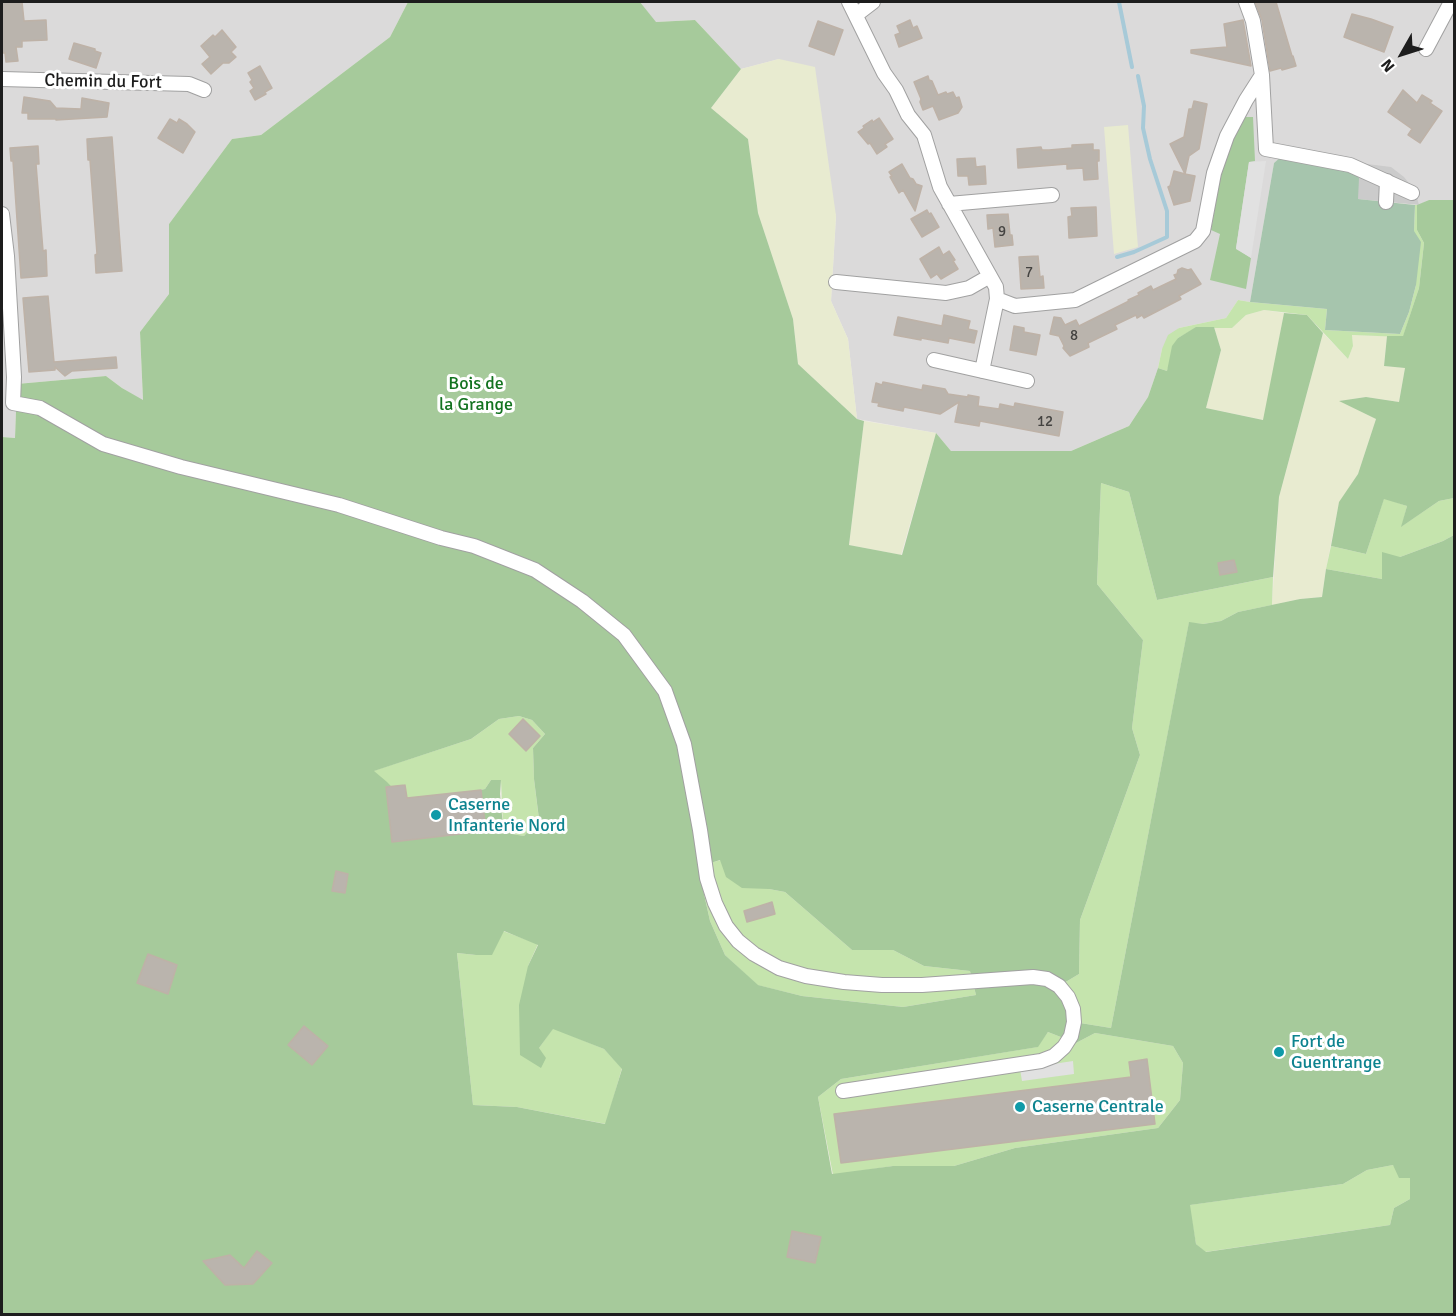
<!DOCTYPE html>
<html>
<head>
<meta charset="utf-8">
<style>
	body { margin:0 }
	#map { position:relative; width:1456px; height:1316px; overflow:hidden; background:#eeebe4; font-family:Signika,sans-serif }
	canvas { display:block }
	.frame { position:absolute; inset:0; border:3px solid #1d1d1d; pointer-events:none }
	.north { position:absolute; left:1372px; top:24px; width:60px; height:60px; -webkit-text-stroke:4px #fff; paint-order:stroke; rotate:231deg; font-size:16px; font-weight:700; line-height:24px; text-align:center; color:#1d1d1d }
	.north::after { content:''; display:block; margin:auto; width:21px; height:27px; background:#1d1d1d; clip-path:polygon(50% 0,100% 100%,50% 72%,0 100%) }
</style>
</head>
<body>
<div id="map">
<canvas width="1456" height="1316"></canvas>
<div class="frame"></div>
<div class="north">N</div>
</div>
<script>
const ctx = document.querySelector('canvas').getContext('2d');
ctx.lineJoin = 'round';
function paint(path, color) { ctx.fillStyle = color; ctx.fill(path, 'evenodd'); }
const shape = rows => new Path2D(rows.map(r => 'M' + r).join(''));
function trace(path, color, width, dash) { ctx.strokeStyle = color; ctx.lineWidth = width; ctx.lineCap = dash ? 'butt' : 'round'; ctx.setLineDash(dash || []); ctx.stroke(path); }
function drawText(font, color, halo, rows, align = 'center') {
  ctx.font = font + ' Signika,sans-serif'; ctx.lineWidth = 6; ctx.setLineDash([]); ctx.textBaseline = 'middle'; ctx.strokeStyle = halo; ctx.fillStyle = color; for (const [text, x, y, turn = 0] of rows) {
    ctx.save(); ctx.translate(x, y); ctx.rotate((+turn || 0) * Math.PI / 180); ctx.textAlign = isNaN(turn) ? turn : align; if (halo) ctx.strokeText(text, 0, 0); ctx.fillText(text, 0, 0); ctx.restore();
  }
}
paint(shape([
	[2,2,408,2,390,37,261,135,232,139,169,224,169,294,140,332,143,401,122,388,106,376,17,384,15,438,2,437],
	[640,2,1454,2,1454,200,1429,200,1419,205,1283,156,1274,163,1250,302,1238,300,1226,318,1179,328,1162,349,1158,368,1148,397,1129,426,1071,451,951,451,936,433,857,419,848,339,831,301,836,216,779,59,741,69,695,20,655,22]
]), '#dbdada');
paint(shape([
	[1351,162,1391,167,1404,177,1415,191,1419,205,1357,199,1349,168]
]), '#cbcbcb');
paint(shape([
	[779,59,815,67,836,216,831,301,848,339,857,419,798,364,793,319,758,213,748,139,711,108,741,69],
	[1128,125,1138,247,1114,254,1104,127],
	[1264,310,1284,313,1264,420,1206,408,1221,350,1214,327,1232,328,1246,315],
	[1323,333,1348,359,1353,346,1352,335,1387,336,1384,366,1405,368,1399,402,1366,397,1340,401,1376,419,1358,474,1339,503,1326,569,1322,597,1300,599,1272,605,1279,497],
	[864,421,936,433,901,555,849,545]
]), '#e8ebd0');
paint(shape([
	[1415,205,1417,205,1417,230,1424,243,1419,288,1403,337,1352,335,1353,346,1348,359,1307,315,1264,310,1246,315,1232,328,1196,328,1178,338,1167,371,1158,368,1162,349,1168,335,1179,328,1226,318,1238,300,1250,302,1327,309,1325,330,1400,334,1409,312,1416,285,1414,231],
	[1101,483,1129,492,1157,600,1273,577,1272,605,1238,612,1221,621,1203,624,1189,623,1111,1028,1074,1022,1059,986,1079,974,1080,920,1140,755,1132,728,1143,640,1097,584],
	[1384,498,1407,506,1402,526,1439,501,1454,498,1454,535,1443,541,1400,557,1382,579,1326,569,1331,546,1366,554],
	[519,716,532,720,545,734,533,748,534,779,539,820,524,836,512,834,503,826,501,780,491,780,485,789,451,796,406,802,373,771,471,739,499,719],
	[721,860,769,889,785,892,852,950,893,950,924,966,970,971,976,995,903,1007,802,996,757,985,725,955,710,921,698,866],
	[503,931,538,944,528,966,539,1048,553,1028,604,1049,622,1068,606,1124,517,1107,473,1105,457,953,476,955],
	[1048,1032,1076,1043,1095,1033,1173,1046,1183,1063,1180,1100,1158,1128,1015,1148,954,1166,893,1166,833,1175,818,1097,841,1079,1037,1047],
	[1393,1165,1410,1178,1410,1199,1394,1208,1390,1225,1205,1252,1196,1244,1189,1205,1343,1184,1367,1170]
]), '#c5e4ad');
paint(shape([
	[408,2,640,2,656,22,695,20,741,69,711,108,748,139,758,213,793,319,798,364,857,419,864,421,849,545,902,555,936,433,951,451,1071,451,1129,426,1148,397,1158,368,1167,371,1172,346,1178,338,1196,327,1214,327,1221,350,1206,408,1263,420,1284,313,1307,315,1323,333,1279,497,1273,577,1157,600,1129,492,1101,483,1097,584,1143,640,1132,728,1140,755,1080,920,1079,974,1059,986,1074,1022,1111,1028,1189,622,1203,624,1221,621,1238,612,1300,599,1322,597,1326,569,1382,579,1382,552,1400,557,1443,541,1454,535,1454,1314,2,1314,2,437,15,438,17,384,106,376,122,388,143,400,140,332,169,294,169,224,232,139,261,135,390,37],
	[519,716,532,720,545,734,533,748,534,779,539,819,524,836,512,834,503,826,500,794,501,780,491,780,485,789,451,796,406,802,387,782,374,771,471,739,499,719],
	[720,860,726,877,742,888,769,889,785,892,852,950,893,950,924,966,970,971,976,995,903,1007,802,996,758,985,725,955,710,921,698,867],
	[504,931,538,945,528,966,519,1005,520,1055,541,1068,546,1058,539,1048,553,1029,604,1049,622,1069,605,1124,517,1107,473,1105,457,953,476,955,492,955],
	[1048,1032,1076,1043,1095,1033,1173,1046,1183,1063,1180,1100,1158,1128,1015,1148,954,1166,893,1166,832,1174,818,1097,841,1079,1038,1047],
	[1393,1165,1399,1178,1410,1178,1410,1199,1394,1208,1390,1225,1206,1252,1196,1244,1190,1205,1343,1184,1367,1170],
	[1241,117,1253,117,1255,161,1249,162,1236,248,1251,258,1246,289,1210,280,1220,234,1211,230,1221,174,1232,137],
	[1429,200,1454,200,1454,498,1439,501,1401,527,1407,506,1384,499,1366,554,1331,546,1339,502,1358,474,1376,419,1339,401,1366,397,1399,402,1405,368,1384,366,1387,336,1403,336,1419,288,1424,243,1417,230,1417,205]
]), '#a6ca9b');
paint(shape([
	[1283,155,1349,168,1359,178,1358,199,1415,205,1414,231,1421,242,1416,285,1409,312,1400,334,1325,330,1327,309,1250,302,1274,163]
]), '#a6c5ad');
paint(shape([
	[1266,161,1251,258,1236,249,1249,162],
	[1073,1061,1074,1074,1022,1081,1020,1069]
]), '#e1e1e1');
trace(shape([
	[1119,2,1132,67],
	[1117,257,1134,252,1167,237,1167,211,1150,159,1143,128,1144,106,1138,76]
]), '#a7cad8', 4);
const building = shape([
	[2,2,22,2,24,21,46,20,47,40,22,41,22,47,16,47,18,61,6,62,5,53,2,53,2,2],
	[1255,2,1276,2,1292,56,1293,56,1296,66,1282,70,1281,68,1270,71,1262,20,1255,2],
	[1352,14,1371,19,1393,27,1384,52,1344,37,1352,14],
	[910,20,913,28,917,26,922,38,899,47,895,35,900,33,897,26,910,20],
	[1243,20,1251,66,1191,53,1191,50,1227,47,1224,24,1243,20],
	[818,21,843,30,834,55,809,46,818,21],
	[222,30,236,47,231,52,236,57,229,63,223,63,211,74,202,64,210,57,201,46,213,35,215,37,222,30],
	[74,43,95,49,95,51,101,53,96,68,69,59,74,43],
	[260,66,272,88,265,92,266,94,255,100,250,91,254,88,250,82,252,80,248,73,260,66],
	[928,76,929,80,932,81,938,95,946,92,947,94,953,92,956,98,959,97,962,107,958,113,939,120,933,106,923,110,920,102,921,99,914,82,928,76],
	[1403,90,1417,103,1422,95,1432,101,1430,103,1442,111,1420,143,1408,135,1412,129,1388,112,1403,90],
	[24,97,50,101,56,108,81,109,82,98,109,103,107,117,56,120,56,119,28,119,28,113,22,113,24,97],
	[1194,101,1207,104,1199,149,1189,156,1185,174,1195,176,1190,201,1174,205,1168,187,1170,186,1174,171,1185,174,1170,144,1184,137,1189,109,1192,109,1194,101],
	[879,118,893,139,885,144,887,147,877,154,870,143,868,144,858,132,864,128,863,126,872,120,873,122,879,118],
	[170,119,177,123,179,119,187,124,195,132,183,153,158,138,170,119],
	[112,137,122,271,96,273,95,255,97,254,90,160,88,160,87,139,112,137],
	[1093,144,1093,150,1099,150,1099,161,1097,161,1098,179,1084,180,1083,168,1067,169,1067,164,1018,168,1017,149,1041,147,1042,150,1049,150,1072,148,1072,145,1093,144],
	[38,146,39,164,36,164,43,251,46,250,47,276,21,278,13,161,11,161,10,148,38,146],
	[975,158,976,167,985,166,986,184,969,185,968,176,958,176,957,159,975,158],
	[902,164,910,178,913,179,916,184,922,186,915,211,903,190,899,193,890,177,892,176,889,172,902,164],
	[1096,207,1097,236,1069,238,1068,217,1072,216,1071,208,1096,207],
	[927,210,929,214,931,213,939,227,922,237,911,219,927,210],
	[1008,214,1010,235,1012,235,1013,245,995,247,993,228,988,229,987,215,1008,214],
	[939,247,943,255,949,251,955,260,953,261,958,269,941,279,937,274,931,278,920,259,939,247],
	[1038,256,1040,277,1043,276,1044,288,1021,289,1019,257,1038,256],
	[1182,268,1188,270,1191,269,1201,284,1179,296,1181,299,1144,318,1142,315,1137,318,1136,315,1115,325,1117,329,1088,343,1089,347,1070,356,1063,348,1064,346,1059,336,1050,334,1054,317,1061,318,1065,325,1076,320,1079,326,1129,301,1128,300,1139,295,1138,293,1151,286,1153,290,1176,279,1174,275,1177,274,1178,270,1182,268],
	[48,296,54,362,116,357,117,368,72,371,65,376,55,367,55,370,29,372,23,298,48,296],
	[944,315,970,321,968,329,977,331,974,343,949,338,948,343,921,338,921,340,894,335,898,317,942,326,944,315],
	[1014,326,1024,328,1024,332,1040,335,1036,355,1010,350,1014,326],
	[883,382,922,390,923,385,945,389,948,394,968,397,968,395,979,397,978,406,999,409,1000,404,1014,407,1015,403,1063,412,1059,436,980,421,979,426,955,422,959,402,940,414,904,407,903,411,878,406,879,403,872,402,876,383,882,385,883,382],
	[1234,560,1237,572,1220,575,1218,563,1234,560],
	[523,719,540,736,526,751,509,734,523,719],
	[405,785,407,798,481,790,486,831,392,842,386,787,405,785],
	[336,871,348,874,345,893,332,891,336,871],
	[772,902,775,914,747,922,744,911,772,902],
	[148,954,177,965,168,994,137,983,148,954],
	[304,1026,328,1046,312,1065,288,1045,304,1026],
	[1147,1059,1155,1124,841,1163,834,1114,1131,1077,1129,1062,1147,1059],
	[792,1231,821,1237,815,1263,787,1257,792,1231],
	[257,1251,272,1263,253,1284,225,1285,203,1261,230,1255,244,1268,257,1251]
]);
paint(building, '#bab4ad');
trace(building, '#beb2a7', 1.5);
const minor = shape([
	[849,2,884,73,896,90,908,115,924,135,940,187,996,287,997,299,982,371],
	[1246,2,1253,21,1262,75,1266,149,1350,165,1412,193],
	[856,15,873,2],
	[1426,49,1451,2],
	[2,79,189,84,204,90],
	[1386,202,1387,181],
	[949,204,1052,195],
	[2,214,7,256,14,377,13,403,40,408,103,444,181,467,339,505,441,538,474,546,535,570,582,601,624,635,665,691,684,744,700,830,707,878,715,903,726,926,738,941,754,954,779,968,806,976,844,982,882,985,922,985,1033,977,1047,979,1059,986,1068,997,1073,1009,1074,1022,1071,1036,1064,1047,1054,1056,1041,1061,843,1091],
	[836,282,946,293,969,288,990,276],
	[997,299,1015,306,1075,300,1195,241,1203,231,1214,173,1227,136,1246,100,1262,75],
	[934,360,1027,381]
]);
trace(minor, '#a1a1a1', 16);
trace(minor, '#fff', 14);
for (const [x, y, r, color] of [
	[436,815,6,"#0f9aa8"],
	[1279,1052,6,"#0f9aa8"],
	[1020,1107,6,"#0f9aa8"]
]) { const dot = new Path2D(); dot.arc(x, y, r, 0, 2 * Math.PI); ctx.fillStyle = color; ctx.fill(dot); trace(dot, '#fff', 2); }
drawText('15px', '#444341', null, [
	["9",1002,232],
	["7",1029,273],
	["8",1074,336],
	["12",1045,422]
]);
drawText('18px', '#1d1d1d', '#fff', [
	["Chemin du Fort",103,82,1]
]);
drawText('18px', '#137320', '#fff', [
	["Bois de",476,384],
	["la Grange",476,405]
]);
drawText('18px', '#0d838f', '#fff', [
	["Caserne",448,805],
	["Infanterie Nord",448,826],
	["Fort de",1291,1042],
	["Guentrange",1291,1063],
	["Caserne Centrale",1032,1107]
], 'left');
</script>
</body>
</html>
